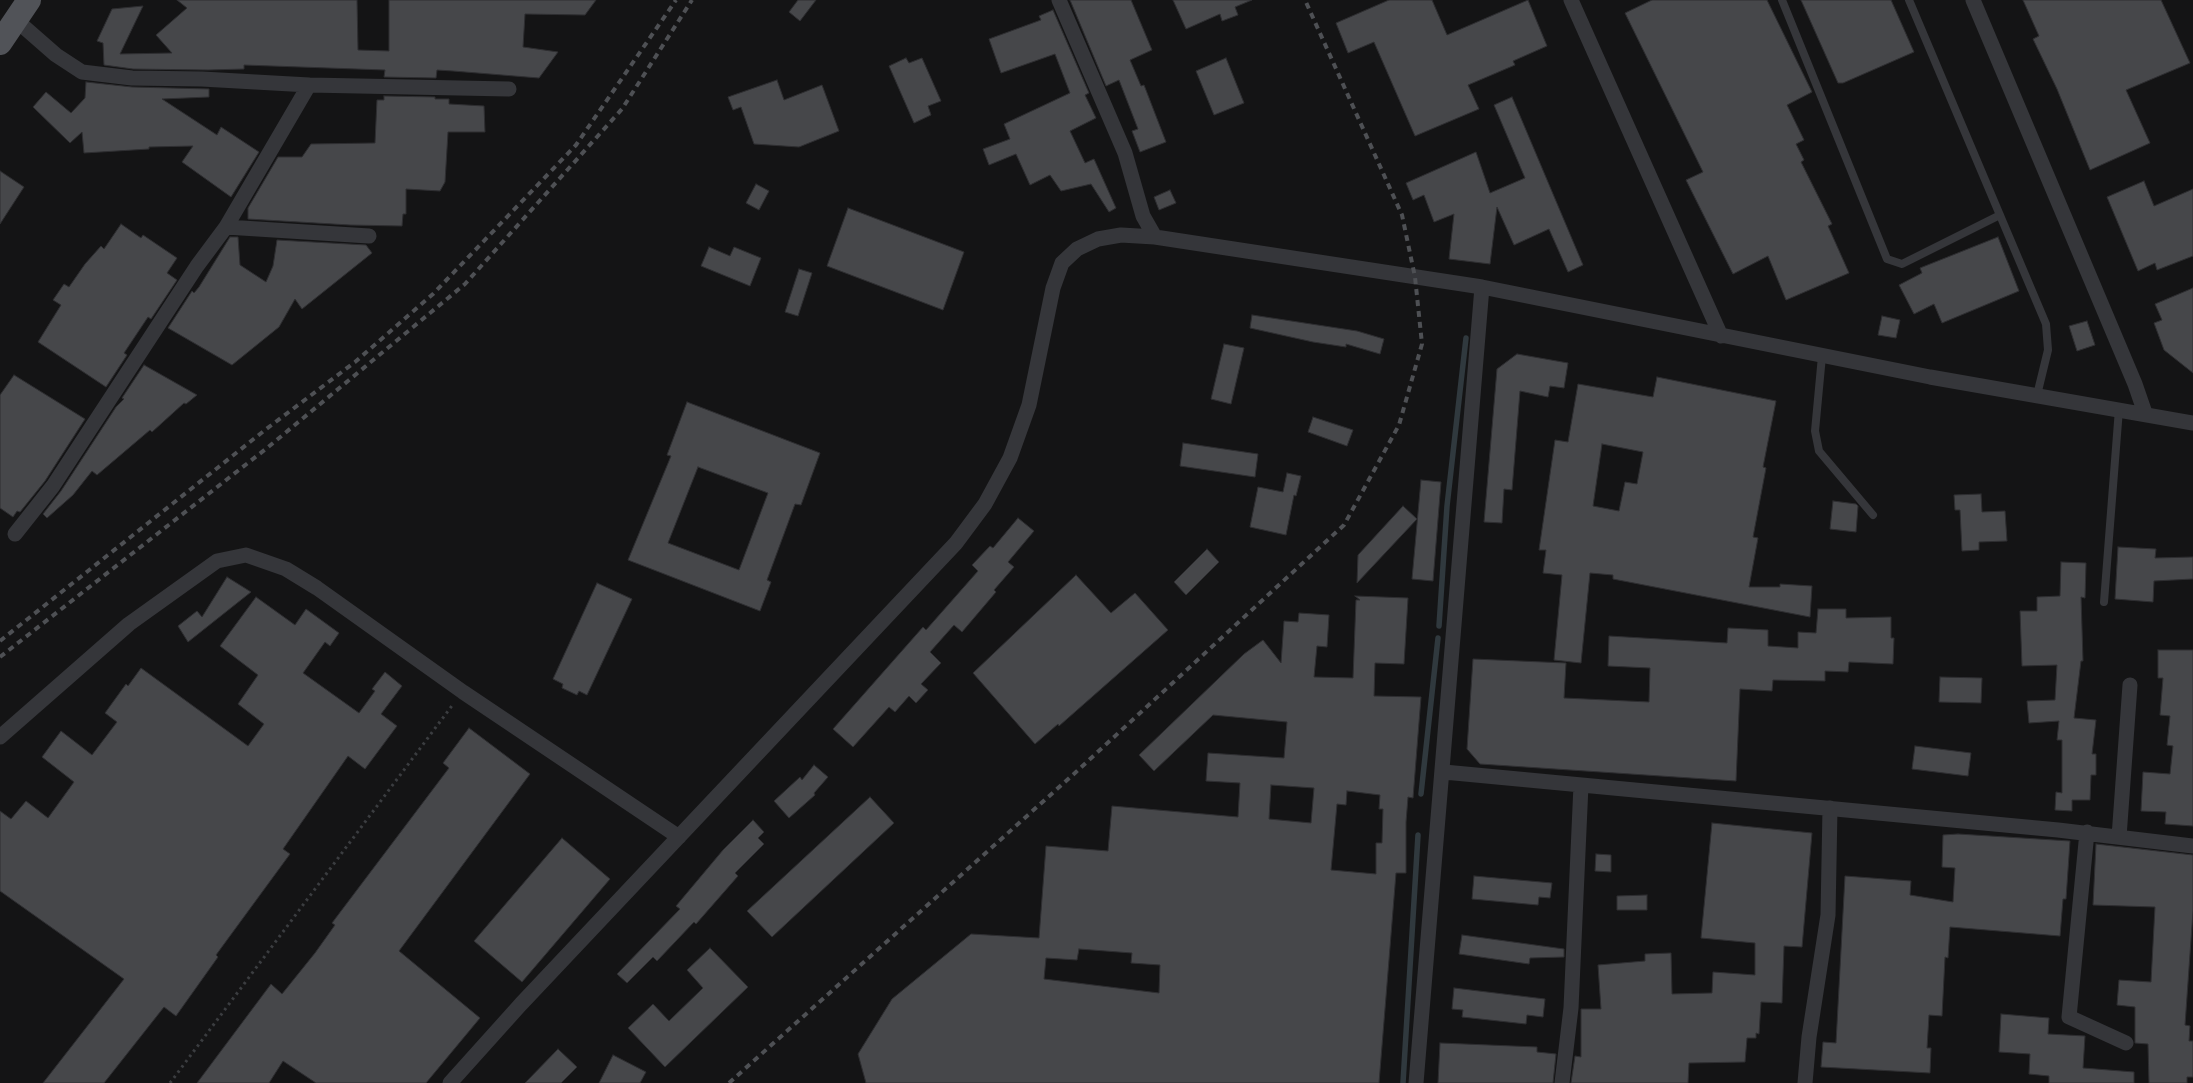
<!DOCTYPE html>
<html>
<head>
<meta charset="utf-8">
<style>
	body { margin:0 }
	canvas { display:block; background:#141415 }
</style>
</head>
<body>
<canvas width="2193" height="1083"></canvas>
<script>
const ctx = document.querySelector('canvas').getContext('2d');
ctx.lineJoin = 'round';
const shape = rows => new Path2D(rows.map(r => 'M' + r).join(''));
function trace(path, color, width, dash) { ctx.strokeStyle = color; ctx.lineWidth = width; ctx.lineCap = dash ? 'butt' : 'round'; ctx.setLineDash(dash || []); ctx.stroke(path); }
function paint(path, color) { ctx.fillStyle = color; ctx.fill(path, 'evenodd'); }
trace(shape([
	[1439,626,1447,506,1466,338],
	[1421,794,1438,638],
	[1403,1083,1418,835]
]), '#30393e', 5.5);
const building = shape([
	[177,0,357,0,358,50,389,51,389,0,596,0,585,15,525,14,523,47,558,52,539,78,453,71,437,70,436,78,384,77,385,70,244,65,244,69,208,70,133,69,104,65,103,43,97,41,112,9,143,6,120,54,172,53,156,35,187,8,177,0],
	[798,0,816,0,800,21,789,12,798,0],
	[1070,0,1131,0,1152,50,1130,60,1141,86,1144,85,1166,142,1140,152,1132,131,1138,129,1119,80,1106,86,1070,0],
	[1173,0,1252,0,1235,7,1238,15,1222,21,1220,14,1186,29,1173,0],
	[1389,0,1432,0,1447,35,1528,0,1547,46,1513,61,1515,65,1468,85,1479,109,1415,136,1374,42,1348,53,1336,23,1389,0],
	[1652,0,1767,0,1812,92,1787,105,1804,140,1796,144,1804,160,1801,162,1832,224,1828,226,1849,273,1786,300,1768,256,1733,274,1686,180,1703,172,1625,13,1652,0],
	[1801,0,1891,0,1914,52,1843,83,1838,83,1801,0],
	[2023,0,2161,0,2190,63,2126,90,2150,143,2090,170,2057,89,2033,39,2039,36,2023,0],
	[1053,10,1089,93,1085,95,1096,118,1070,131,1085,163,1094,159,1116,208,1109,212,1091,184,1061,191,1050,175,1030,185,1016,154,989,165,983,149,1010,139,1004,124,1070,93,1055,54,1001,73,989,39,1041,20,1039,16,1053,10],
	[906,58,909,63,922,58,941,101,928,106,931,115,914,123,889,66,906,58],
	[1226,58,1244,103,1214,115,1196,71,1226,58],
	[777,80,784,100,822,85,839,131,799,147,754,144,741,107,733,110,728,97,777,80],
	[86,82,132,87,209,89,209,97,162,99,217,135,221,127,259,152,231,197,182,162,193,146,149,147,149,149,84,153,82,132,70,143,33,107,46,92,71,113,85,98,86,82],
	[384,96,435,97,435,99,449,99,449,104,484,106,485,132,448,132,445,182,440,191,406,189,406,214,403,214,402,226,350,225,248,219,248,208,278,157,302,157,311,144,375,143,377,100,384,100,384,96],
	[1512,97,1583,265,1568,272,1549,229,1514,245,1497,207,1490,264,1449,259,1454,214,1434,222,1424,195,1413,200,1406,183,1476,152,1490,193,1525,178,1494,105,1512,97],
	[0,171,24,187,0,224,0,171],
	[2144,181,2154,206,2193,189,2193,256,2157,270,2155,263,2138,271,2107,197,2144,181],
	[756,184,769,191,759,210,746,203,756,184],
	[1170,190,1176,203,1159,210,1154,197,1170,190],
	[848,208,964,252,943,310,827,266,848,208],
	[121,224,141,238,143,235,177,258,167,273,177,280,151,319,148,317,124,353,127,355,106,387,38,342,61,305,53,300,64,284,69,287,85,264,101,246,104,249,121,224],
	[230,237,238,237,240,265,266,282,273,266,277,240,366,245,372,253,302,309,295,299,279,327,232,365,168,328,192,291,194,293,199,287,230,237],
	[1998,237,2019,291,1942,323,1934,304,1914,314,1899,285,1922,273,1920,268,1998,237],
	[709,247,730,256,734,247,761,258,750,286,701,266,709,247],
	[799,269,812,273,798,316,785,312,799,269],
	[2193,288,2193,373,2164,350,2154,323,2162,320,2155,304,2193,288],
	[1252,315,1357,331,1384,339,1380,354,1346,344,1346,347,1313,342,1250,328,1252,315],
	[1882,316,1900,320,1896,338,1878,335,1882,316],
	[2087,321,2095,345,2077,351,2069,326,2087,321],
	[1224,344,1244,348,1231,404,1211,399,1224,344],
	[1517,354,1568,363,1564,388,1550,386,1548,397,1520,391,1512,490,1504,489,1502,523,1484,522,1497,369,1517,354],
	[144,365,197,395,186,404,184,403,152,432,150,430,97,475,92,471,73,495,47,518,43,514,61,491,116,407,124,399,122,398,144,365],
	[14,375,85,419,45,481,20,512,17,511,13,517,0,508,0,395,14,375],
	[1657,377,1776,401,1763,467,1766,468,1753,537,1758,538,1749,587,1780,587,1780,584,1812,586,1810,617,1613,579,1613,575,1590,573,1581,663,1554,660,1562,575,1543,573,1546,550,1539,550,1555,440,1568,442,1578,384,1653,397,1657,377],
	[1602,444,1643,452,1637,484,1625,482,1619,511,1593,506,1602,444],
	[687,402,820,453,801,505,795,504,767,580,771,582,760,611,628,560,671,456,667,455,687,402],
	[698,467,768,493,739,570,668,543,698,467],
	[1313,417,1353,430,1347,446,1308,432,1313,417],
	[1183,443,1258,454,1255,477,1180,466,1183,443],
	[1287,473,1301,476,1296,496,1294,495,1286,535,1250,527,1258,487,1283,492,1287,473],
	[1421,480,1441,482,1433,581,1412,579,1421,480],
	[1981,494,1982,512,2005,511,2007,541,1979,542,1979,550,1962,551,1960,510,1955,510,1954,495,1981,494],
	[1833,501,1856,504,1858,506,1856,532,1830,529,1833,501],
	[1403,506,1417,519,1357,583,1358,555,1403,506],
	[1018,518,1034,531,1008,562,1014,567,994,590,996,592,962,632,954,625,930,652,941,663,921,684,928,690,916,703,909,696,895,712,889,707,853,747,833,729,923,627,926,630,978,571,972,565,990,546,993,548,1018,518],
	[2118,547,2156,549,2155,558,2193,557,2193,579,2154,581,2153,602,2115,599,2118,547],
	[1207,549,1219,562,1186,595,1174,582,1207,549],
	[2061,562,2086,563,2085,598,2081,597,2083,661,2081,661,2074,718,2096,720,2092,754,2096,754,2096,775,2091,775,2090,800,2072,800,2072,811,2055,810,2056,792,2062,793,2062,740,2057,740,2059,721,2029,723,2027,701,2055,700,2057,665,2022,666,2020,611,2037,611,2037,597,2060,596,2061,562],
	[1076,575,1111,613,1135,593,1168,630,1059,726,1058,724,1035,744,973,673,1076,575],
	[227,577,251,592,188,642,178,626,197,611,202,617,227,577],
	[597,583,632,599,587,695,579,691,577,695,562,688,563,684,553,679,597,583],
	[1355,596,1408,598,1404,664,1375,663,1374,696,1421,697,1413,798,1408,797,1406,822,1406,873,1396,873,1379,1083,866,1083,858,1054,892,999,971,934,1039,938,1046,846,1108,851,1112,806,1238,817,1240,783,1206,781,1208,753,1284,758,1287,722,1213,715,1154,771,1139,755,1244,654,1263,640,1281,663,1284,621,1298,622,1299,613,1329,615,1327,647,1317,646,1314,677,1353,678,1356,600,1360,600,1355,596],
	[1271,785,1314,788,1311,823,1269,819,1271,785],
	[1347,791,1380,795,1379,809,1383,809,1382,843,1376,843,1376,874,1331,870,1337,804,1346,805,1347,791],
	[1079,949,1132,953,1131,963,1160,965,1159,993,1044,979,1046,958,1077,960,1079,949],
	[256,597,295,625,306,609,339,633,330,646,325,642,303,673,359,713,375,691,372,689,385,672,402,686,381,714,397,726,365,769,348,756,283,849,290,854,216,955,218,957,176,1016,164,1007,104,1083,43,1083,124,979,0,891,0,811,11,819,26,801,48,818,74,782,42,757,61,731,92,755,117,722,105,713,126,684,128,686,141,668,248,746,264,724,238,704,258,675,220,646,256,597],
	[1818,609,1846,609,1846,618,1891,617,1891,638,1894,638,1893,664,1849,662,1848,672,1825,671,1825,681,1773,680,1772,691,1740,689,1736,781,1480,764,1467,749,1473,659,1566,663,1564,698,1649,702,1650,668,1608,666,1609,636,1727,643,1728,628,1768,630,1768,646,1798,648,1798,632,1816,633,1818,609],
	[2158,650,2193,650,2193,826,2165,824,2166,812,2141,811,2143,772,2170,774,2173,746,2167,745,2170,716,2160,715,2163,678,2158,678,2158,650],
	[1940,677,1982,678,1981,703,1939,702,1940,677],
	[469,728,530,774,399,951,480,1018,426,1083,316,1083,283,1061,269,1083,197,1083,271,984,282,994,315,953,335,925,332,923,449,768,443,763,469,728],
	[1915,746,1971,753,1968,776,1912,769,1915,746],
	[814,765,828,777,814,793,815,795,789,818,774,801,800,777,802,780,814,765],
	[870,797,894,823,772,937,747,911,870,797],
	[753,820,764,832,758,838,764,844,735,873,738,876,696,924,694,922,657,961,653,957,627,983,617,974,680,909,676,906,723,850,753,820],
	[1712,823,1812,833,1802,947,1784,946,1782,1003,1761,1002,1759,1034,1756,1033,1756,1038,1747,1038,1745,1062,1689,1063,1688,1083,1571,1083,1575,1056,1581,1057,1581,1009,1601,1009,1598,965,1645,961,1645,954,1671,953,1672,994,1712,993,1713,972,1755,975,1755,943,1701,938,1712,823],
	[1958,834,2070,841,2066,899,2063,899,2060,936,1950,927,1948,958,1945,957,1942,1016,1929,1015,1927,1048,1931,1048,1930,1073,1821,1067,1823,1042,1836,1043,1845,876,1911,881,1910,895,1953,902,1955,868,1942,867,1943,835,1958,834],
	[562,838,610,879,522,982,474,941,562,838],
	[2096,844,2193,855,2193,911,2185,1025,2190,1026,2189,1041,2193,1041,2193,1077,2187,1077,2187,1083,2149,1083,2148,1044,2135,1043,2135,1007,2117,1005,2119,980,2151,982,2155,907,2093,905,2096,844],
	[1596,854,1611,855,1611,872,1595,871,1596,854],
	[1474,876,1552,883,1550,898,1539,897,1538,905,1472,899,1474,876],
	[1647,895,1647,910,1617,910,1617,896,1647,895],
	[1462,935,1564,949,1564,957,1530,958,1529,964,1459,954,1462,935],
	[710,948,748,987,665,1067,628,1028,653,1004,669,1021,703,988,687,970,710,948],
	[1454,988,1545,999,1543,1017,1527,1015,1526,1024,1462,1017,1463,1010,1452,1009,1454,988],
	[2001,1014,2049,1018,2048,1034,2085,1036,2083,1068,2134,1072,2134,1083,2049,1083,2049,1076,2029,1074,2030,1054,1999,1052,2001,1014],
	[1440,1043,1537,1047,1537,1052,1556,1054,1553,1083,1438,1083,1440,1043],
	[558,1049,577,1067,561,1083,525,1083,558,1049],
	[613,1055,646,1072,640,1083,599,1083,613,1055]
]);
paint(building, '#46474a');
trace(building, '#2e2e31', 1);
trace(shape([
	[170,1083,454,703]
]), '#3b3d40', 3, [2.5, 4]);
trace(shape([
	[1782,0,1887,259,1902,264,2000,215],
	[1909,0,2046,324,2048,350,2037,395],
	[1822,356,1815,431,1819,451,1873,515],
	[2104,602,2119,409]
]), '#35363a', 8);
trace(shape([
	[1059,0,1125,153,1143,216,1155,237],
	[1571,0,1721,336],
	[1973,0,2135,384,2145,413],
	[16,20,56,55,82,72,132,78,202,79,309,85],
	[226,227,369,236],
	[15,534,53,486,197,266,226,227,309,85,509,89],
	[0,737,129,624,217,561,246,555,286,569,317,588,463,692,679,837],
	[1444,772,2058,830,2193,846],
	[2087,832,2069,1017,2126,1043],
	[2119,837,2130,685],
	[450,1083,521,1004,956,543,985,504,1010,458,1029,405,1053,288,1062,263,1077,249,1098,239,1121,235,1155,237,1482,287,1930,377,2193,423],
	[1416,1083,1482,287],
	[1562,1083,1571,1008,1581,785],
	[1805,1083,1809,1037,1828,915,1830,808]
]), '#35363a', 15);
trace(shape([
	[0,43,29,0]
]), '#515358', 24);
trace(shape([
	[0,641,265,430,355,362,433,294,576,145,676,0],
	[0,657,267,448,465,284,622,109,692,0],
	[729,1083,1076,772,1344,525,1399,425,1422,344,1415,277,1402,215,1305,0]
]), '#4e5054', 4, [6, 5]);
</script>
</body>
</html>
